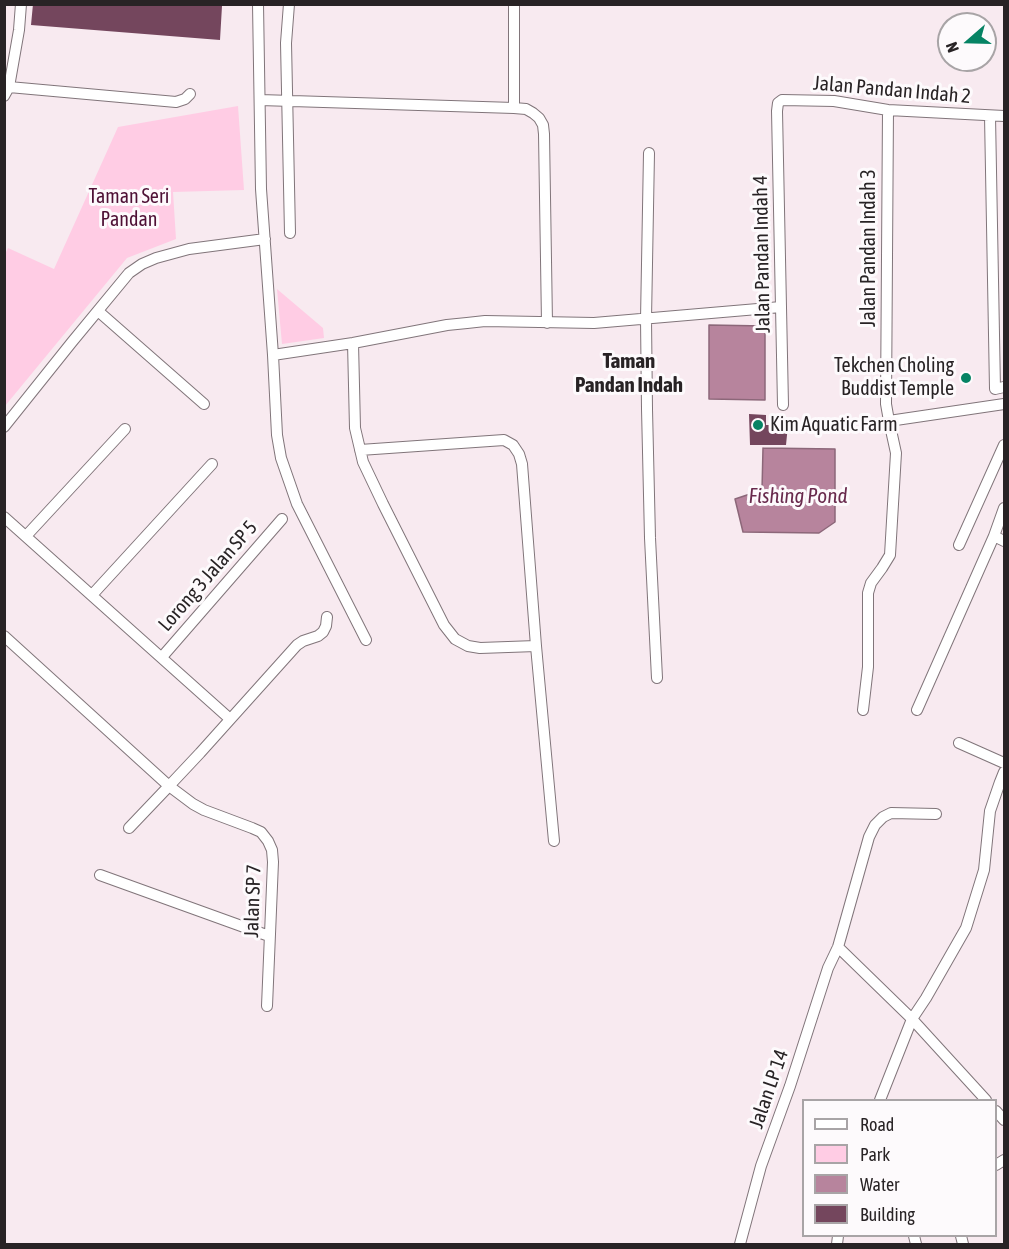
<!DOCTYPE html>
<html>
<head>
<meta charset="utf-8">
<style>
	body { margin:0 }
	#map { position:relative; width:1009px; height:1249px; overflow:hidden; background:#f8eaf0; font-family:"Asap Condensed",sans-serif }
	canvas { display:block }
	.frame { position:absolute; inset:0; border:6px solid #282325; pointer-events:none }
	.legend { position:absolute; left:802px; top:1099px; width:195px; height:138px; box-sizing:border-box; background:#fdfafc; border:2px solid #a8a4a6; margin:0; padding:8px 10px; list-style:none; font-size:18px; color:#282325 }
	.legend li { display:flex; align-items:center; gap:12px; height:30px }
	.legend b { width:30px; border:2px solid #a8a4a6 }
	.north { position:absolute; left:937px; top:12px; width:60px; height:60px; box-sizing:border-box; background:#fdfafc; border:2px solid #a8a4a6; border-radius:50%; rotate:250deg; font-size:16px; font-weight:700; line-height:24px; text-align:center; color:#282325 }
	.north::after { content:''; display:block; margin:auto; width:21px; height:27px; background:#068364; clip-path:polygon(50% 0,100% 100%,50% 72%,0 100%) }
</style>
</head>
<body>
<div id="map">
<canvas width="1009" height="1249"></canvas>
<div class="frame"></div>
<ul class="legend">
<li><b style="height:8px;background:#fff"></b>Road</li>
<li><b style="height:16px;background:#ffcce4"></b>Park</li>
<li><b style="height:16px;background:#b7849d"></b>Water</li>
<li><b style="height:16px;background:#74465d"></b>Building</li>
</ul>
<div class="north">N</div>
</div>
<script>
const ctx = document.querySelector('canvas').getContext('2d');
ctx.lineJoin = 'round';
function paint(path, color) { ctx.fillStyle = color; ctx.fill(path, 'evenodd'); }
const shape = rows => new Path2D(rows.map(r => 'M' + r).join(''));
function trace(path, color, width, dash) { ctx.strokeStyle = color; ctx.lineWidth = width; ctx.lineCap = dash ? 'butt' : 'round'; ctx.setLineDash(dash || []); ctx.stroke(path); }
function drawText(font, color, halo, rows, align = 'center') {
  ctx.font = font + ' "Asap Condensed",sans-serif'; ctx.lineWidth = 6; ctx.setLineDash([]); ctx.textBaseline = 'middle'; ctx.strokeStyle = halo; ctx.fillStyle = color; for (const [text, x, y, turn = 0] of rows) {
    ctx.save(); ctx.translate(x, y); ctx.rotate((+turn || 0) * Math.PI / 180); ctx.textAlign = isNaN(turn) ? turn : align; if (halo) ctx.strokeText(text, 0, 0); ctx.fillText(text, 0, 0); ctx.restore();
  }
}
paint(shape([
	[238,106,244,190,173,192,176,239,127,258,5,406,4,256,8,248,54,269,118,127],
	[277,289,323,328,324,338,282,344]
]), '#ffcce4');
const water = shape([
	[709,325,765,326,765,400,709,399,709,325],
	[763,448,835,449,835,522,819,533,743,532,735,499,762,490,763,448]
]);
paint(water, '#b7849d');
trace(water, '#8c6779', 1.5);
paint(shape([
	[33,4,201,4,222,6,220,40,31,25],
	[749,414,766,415,766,425,788,425,786,445,750,445]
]), '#74465d');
const minor = shape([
	[258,4,261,189,273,355,277,435,281,458,297,504,366,640],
	[289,4,286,43,290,233],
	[514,4,514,108],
	[9,87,176,102,185,99,190,94],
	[4,96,9,87,19,30,21,4],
	[260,100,514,108,526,109,533,113,539,118,543,125,544,134,547,323],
	[888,110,886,404,889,421],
	[990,116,995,389,1004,387],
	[649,153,646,319,647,409,650,538,657,678],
	[98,311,204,404],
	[353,343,355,428,363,462,383,504,444,625,455,639,468,646,480,648,536,646],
	[273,355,353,343,447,325,467,323,485,321,594,323,781,307],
	[783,405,777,111,778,103,782,100,834,101,888,110,1004,116],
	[4,427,72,342,129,273,142,264,156,258,189,249,265,239],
	[360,450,504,440,513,445,519,454,522,464,536,646,554,841],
	[1004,508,994,536,1004,541],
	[4,517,230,719],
	[26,536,125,429],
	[959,545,1004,445],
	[92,595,212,464],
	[4,636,169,786,200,753,297,645,303,641,318,636,323,632,326,626,327,617],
	[162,657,282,519],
	[863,710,868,667,868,593,871,583,882,568,890,555,896,453,889,421,1004,404],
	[917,710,994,536],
	[959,743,1004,763],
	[129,828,169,786,193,804,204,810,252,828,261,832,268,841,272,850,273,862,267,1006],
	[100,875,269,936],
	[838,947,912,1019,986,1100],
	[880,1100,912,1019,926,998,966,928,984,870,990,811,1000,782,1004,772],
	[996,1111,1004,1120],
	[996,1165,1004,1160],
	[914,1236,916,1244],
	[961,1236,963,1244],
	[740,1244,761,1166,790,1086,828,968,838,947,869,837,875,825,883,817,891,813,936,814],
	[837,1244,838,1236]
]);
trace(minor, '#81757a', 12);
trace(minor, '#fff', 10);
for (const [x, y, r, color] of [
	[966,378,6,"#068364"],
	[758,425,6,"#068364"]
]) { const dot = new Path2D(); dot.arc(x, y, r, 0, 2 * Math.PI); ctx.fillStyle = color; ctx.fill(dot); trace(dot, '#fdfafc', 2); }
drawText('20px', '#282325', '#fdfafc', [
	["Jalan Pandan Indah 2",892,90,5],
	["Jalan Pandan Indah 3",869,248,-90],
	["Jalan Pandan Indah 4",762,254,-91],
	["Lorong 3 Jalan SP 5",208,576,-49],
	["Jalan SP 7",253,901,-88],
	["Jalan LP 14",769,1089,-71]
]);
drawText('20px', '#4e1035', '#fdfafc', [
	["Taman Seri",129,197],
	["Pandan",129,220]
]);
drawText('20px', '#282325', '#fdfafc', [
	["Tekchen Choling",954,366],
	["Buddist Temple",954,389],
	["Kim Aquatic Farm",770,425,"left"]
], 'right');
drawText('bold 21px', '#282325', '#fdfafc', [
	["Taman",629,361],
	["Pandan Indah",629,385]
]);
drawText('italic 21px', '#692a4d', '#fdfafc', [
	["Fishing Pond",798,496]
]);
</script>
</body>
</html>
